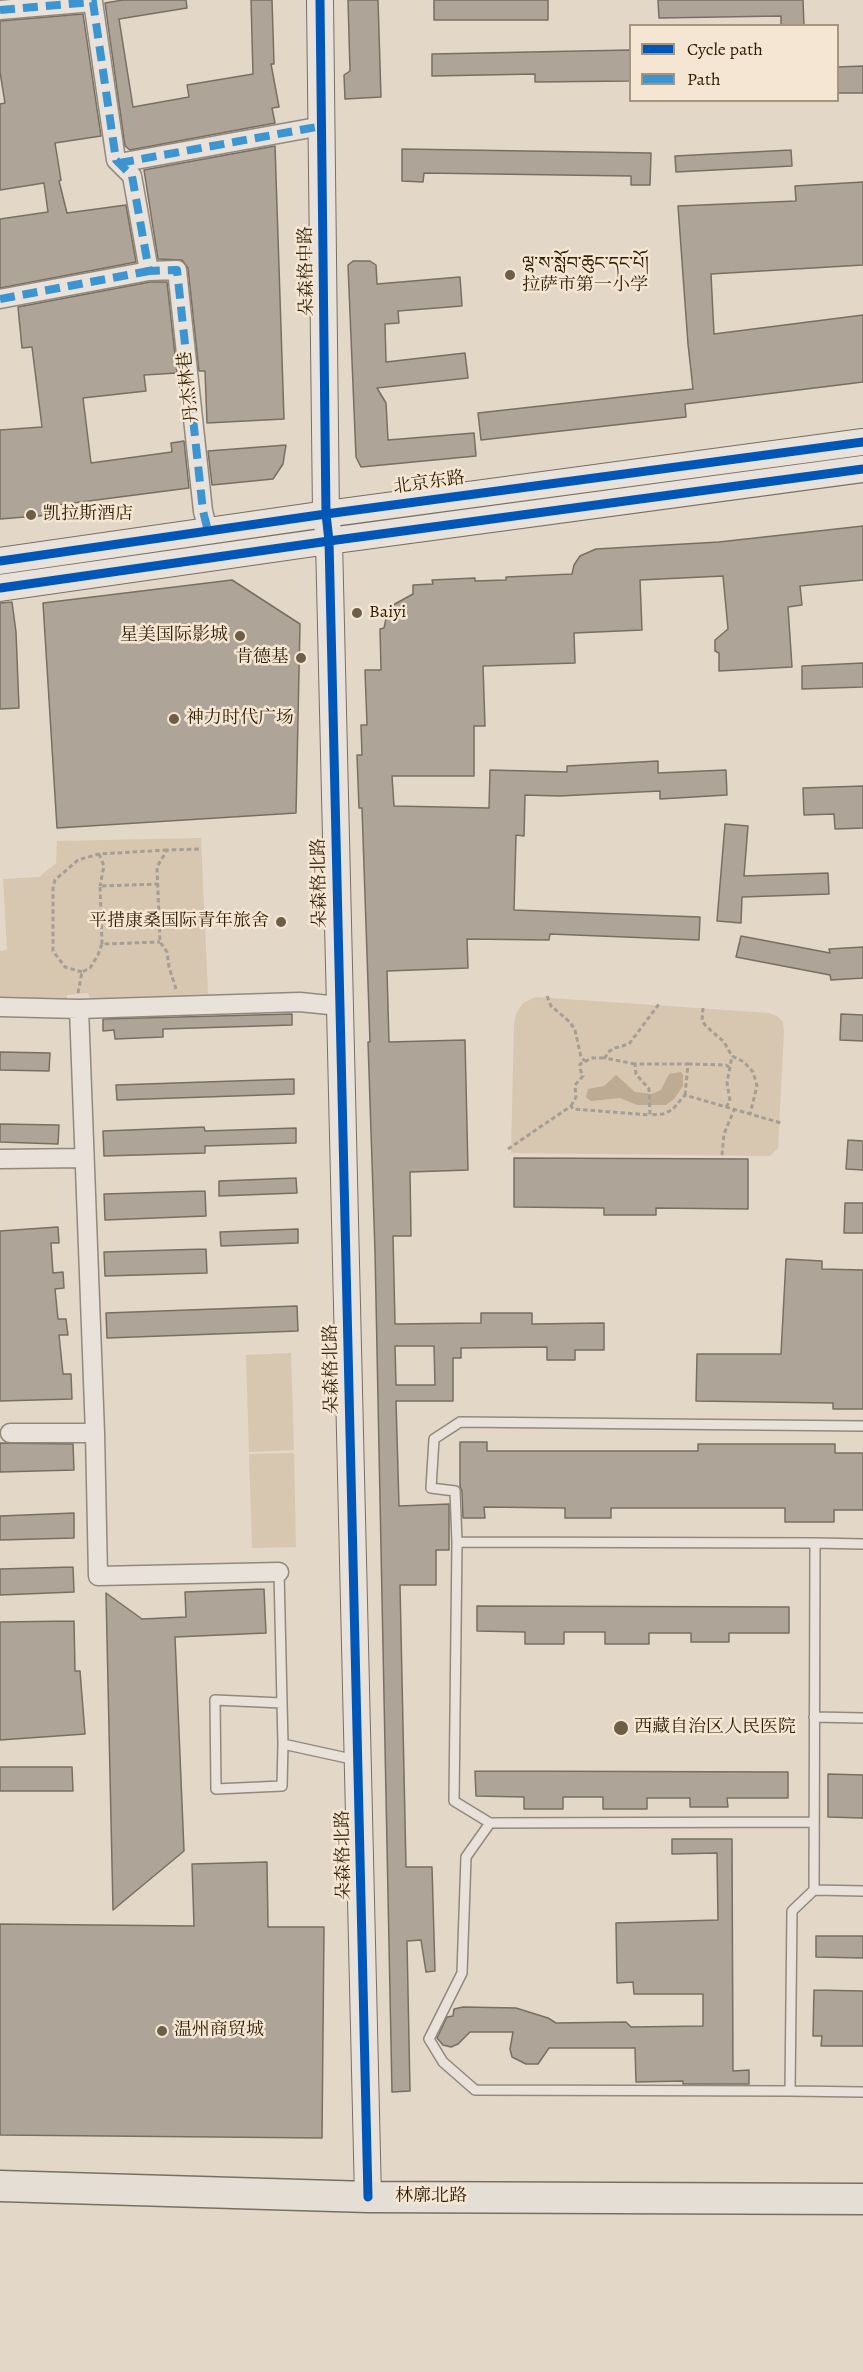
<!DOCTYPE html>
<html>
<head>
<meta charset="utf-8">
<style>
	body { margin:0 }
	#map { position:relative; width:863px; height:2372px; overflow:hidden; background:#e3d7c7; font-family:Alegreya,serif }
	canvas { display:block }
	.legend { position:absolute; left:629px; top:24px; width:210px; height:78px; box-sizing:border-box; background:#f4e6d3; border:2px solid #a59680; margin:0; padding:8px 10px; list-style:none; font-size:18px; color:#2e1d03 }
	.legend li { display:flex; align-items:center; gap:12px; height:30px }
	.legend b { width:30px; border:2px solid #a59680 }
</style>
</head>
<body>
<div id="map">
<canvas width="863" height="2372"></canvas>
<ul class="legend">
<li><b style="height:8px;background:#0057b8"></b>Cycle path</li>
<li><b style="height:8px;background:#3c94d1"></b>Path</li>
</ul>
</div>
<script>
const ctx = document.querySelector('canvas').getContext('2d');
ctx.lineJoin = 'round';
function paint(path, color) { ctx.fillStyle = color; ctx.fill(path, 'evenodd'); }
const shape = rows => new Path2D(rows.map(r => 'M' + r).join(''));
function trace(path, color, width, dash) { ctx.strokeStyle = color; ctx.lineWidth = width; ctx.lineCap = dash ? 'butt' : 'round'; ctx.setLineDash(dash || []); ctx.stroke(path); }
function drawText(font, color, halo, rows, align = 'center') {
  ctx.font = font + ' Alegreya,"Noto Serif SC","Noto Serif Tibetan",serif'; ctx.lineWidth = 5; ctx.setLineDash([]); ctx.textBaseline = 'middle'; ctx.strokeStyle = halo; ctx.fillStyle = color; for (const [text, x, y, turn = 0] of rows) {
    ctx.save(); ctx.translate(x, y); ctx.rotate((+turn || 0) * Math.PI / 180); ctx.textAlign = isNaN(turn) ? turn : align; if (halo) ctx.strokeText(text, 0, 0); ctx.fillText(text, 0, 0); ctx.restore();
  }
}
paint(shape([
	[201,838,208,994,90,999,88,993,67,995,67,1002,0,1001,0,951,7,950,3,879,39,877,56,863,57,841],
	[536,997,769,1013,777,1016,783,1022,784,1031,778,1148,770,1156,511,1153,514,1024,516,1014,523,1003],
	[291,1353,294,1450,249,1452,246,1355],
	[294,1453,296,1547,252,1548,249,1454]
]), '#d7c6b0');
paint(shape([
	[681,1072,683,1075,683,1086,674,1099,666,1105,637,1105,620,1098,591,1101,586,1097,588,1089,604,1086,616,1075,635,1092,652,1094,661,1090,669,1074]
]), '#bdac93');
const building = shape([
	[123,0,186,0,187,8,119,19,133,107,189,97,187,85,253,74,251,0,272,0,274,64,271,64,279,107,272,108,275,123,130,150,125,146,105,3,123,0],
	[348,0,378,0,381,97,345,99,344,75,350,71,348,0],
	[434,0,548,0,548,20,434,20,434,0],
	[658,0,803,0,804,26,781,26,781,16,659,18,658,0],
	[83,14,101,136,55,143,61,180,59,181,67,213,126,205,136,262,0,288,0,219,48,212,44,183,0,190,0,104,5,103,0,72,0,21,83,14],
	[630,50,630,81,535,82,535,74,432,76,432,54,630,50],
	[863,66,863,93,837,93,837,67,863,66],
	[275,146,284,419,207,423,205,371,199,371,188,268,182,260,158,259,144,170,275,146],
	[402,149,651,153,650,185,631,185,631,176,424,173,423,182,402,181,402,149],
	[791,150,792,166,676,172,675,156,791,150],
	[863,182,863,265,711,274,714,334,863,315,863,382,685,404,686,417,481,440,478,413,693,389,688,344,678,206,796,201,795,186,863,182],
	[353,261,370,261,376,265,377,284,460,277,462,306,398,311,399,323,385,324,386,362,465,353,468,378,377,388,386,403,388,440,474,433,476,456,361,467,356,457,348,265,353,261],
	[150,282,167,282,177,373,144,375,146,391,83,398,91,463,172,452,171,443,184,441,189,488,50,506,50,515,0,519,0,430,42,427,32,347,22,348,18,307,150,282],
	[286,445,283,464,273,479,212,485,208,451,286,445],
	[863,526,863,580,800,586,802,605,788,607,792,667,719,671,719,653,715,651,715,640,728,629,723,576,640,580,642,630,574,633,575,663,483,666,485,726,474,726,474,776,392,776,394,806,489,808,490,770,567,772,567,766,658,761,658,773,726,770,727,795,660,799,660,791,559,796,525,795,524,836,516,835,514,910,700,917,699,940,550,934,549,940,467,939,468,968,387,971,389,1042,465,1040,468,1170,410,1172,411,1236,393,1236,395,1324,481,1323,481,1313,532,1313,532,1324,604,1323,604,1350,575,1350,575,1360,547,1360,547,1347,461,1348,461,1358,453,1358,453,1401,396,1401,399,1506,449,1504,449,1550,436,1550,436,1585,400,1585,406,1867,432,1867,435,1971,426,1972,421,1940,407,1941,410,2091,392,2092,375,1251,368,1042,370,1042,362,808,359,808,357,755,362,755,361,725,367,725,365,670,381,670,380,629,384,628,387,614,393,605,413,594,413,585,433,584,432,580,475,578,475,581,506,580,506,577,572,574,574,565,580,556,596,549,719,542,863,526],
	[395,1346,434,1346,435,1385,396,1385,395,1346],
	[232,580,300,624,296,813,57,828,43,603,232,580],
	[12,602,16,632,19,708,0,709,0,603,12,602],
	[863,663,863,687,802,689,802,666,863,663],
	[863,786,863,828,835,829,834,814,804,815,803,788,863,786],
	[725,824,748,826,744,876,828,873,829,894,742,897,741,923,717,921,725,824],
	[741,936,830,953,829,949,863,947,863,978,831,980,830,975,736,957,741,936],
	[292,1014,292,1025,163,1029,163,1037,115,1039,114,1030,103,1031,103,1019,292,1014],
	[841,1014,863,1015,863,1041,840,1040,841,1014],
	[0,1052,50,1053,49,1071,0,1070,0,1052],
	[294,1079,294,1094,117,1100,116,1085,294,1079],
	[0,1124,59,1125,58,1144,0,1142,0,1124],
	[204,1127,205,1131,296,1128,296,1143,205,1146,205,1153,104,1156,103,1131,204,1127],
	[848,1140,863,1141,863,1170,846,1169,848,1140],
	[514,1158,748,1159,748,1209,656,1208,656,1215,604,1215,604,1208,514,1207,514,1158],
	[296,1178,297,1193,219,1196,219,1181,296,1178],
	[205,1191,206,1216,105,1220,104,1194,205,1191],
	[845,1203,863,1203,863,1233,844,1233,845,1203],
	[58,1227,59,1243,51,1243,53,1273,63,1272,64,1288,55,1289,58,1319,66,1319,68,1335,59,1335,63,1374,71,1374,72,1399,0,1401,0,1231,58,1227],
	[298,1229,298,1243,221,1246,220,1232,298,1229],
	[206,1249,207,1273,105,1276,104,1252,206,1249],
	[786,1259,822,1261,822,1269,863,1270,863,1409,833,1409,833,1403,696,1401,697,1354,781,1354,786,1259],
	[297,1306,298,1331,107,1338,106,1313,297,1306],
	[460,1442,487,1442,487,1451,698,1451,698,1444,835,1444,835,1453,863,1453,863,1510,834,1510,834,1522,785,1522,785,1508,611,1508,611,1518,565,1518,565,1508,484,1507,485,1518,463,1518,462,1491,460,1486,460,1442],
	[0,1443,73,1444,74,1470,0,1472,0,1443],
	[74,1513,74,1538,0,1540,0,1516,74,1513],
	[73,1567,74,1592,0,1595,0,1569,73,1567],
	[264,1589,266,1633,175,1637,184,1851,113,1910,106,1593,142,1619,186,1617,185,1592,264,1589],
	[477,1606,789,1607,789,1633,729,1633,729,1642,691,1642,691,1633,649,1633,649,1644,605,1644,605,1632,564,1632,564,1644,525,1644,525,1632,477,1631,477,1606],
	[74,1621,75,1671,80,1671,85,1734,0,1740,0,1622,74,1621],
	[0,1767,72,1767,73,1791,0,1791,0,1767],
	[475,1771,788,1772,788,1798,727,1798,728,1807,690,1807,690,1798,647,1798,647,1809,603,1809,603,1797,563,1797,563,1809,524,1809,524,1797,476,1796,475,1771],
	[828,1774,863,1775,863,1818,828,1817,828,1774],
	[672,1839,732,1839,733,2071,749,2070,749,2084,683,2084,683,2081,636,2082,635,2048,549,2048,538,2064,526,2064,512,2057,510,2049,513,2032,470,2032,458,2044,451,2047,443,2045,437,2038,447,2017,453,2016,454,2009,463,2007,516,2008,548,2018,556,2023,626,2022,631,2027,703,2026,703,1994,634,1994,633,1982,617,1983,616,1923,718,1920,717,1853,672,1854,672,1839],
	[267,1862,268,1927,324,1927,322,2138,0,2135,0,1924,194,1926,192,1864,267,1862],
	[816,1936,863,1936,863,1958,816,1957,816,1936],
	[814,1990,863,1991,863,2046,821,2046,822,2036,813,2036,814,1990]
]);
paint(building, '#aea598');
trace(building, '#786f63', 1.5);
const lane = shape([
	[457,1542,454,1801,490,1823],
	[815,1543,457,1542,455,1491,431,1488,434,1439,460,1422,863,1426],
	[863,1544,815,1543,814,1890,792,1911,790,2091,863,2092],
	[279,1572,282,1703,283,1744,282,1786,216,1789,215,1700,282,1703],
	[814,1717,863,1718],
	[283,1744,356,1760],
	[814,1890,863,1891],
	[790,2091,475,2090,443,2062,429,2039,462,1973,466,1857,490,1823,814,1822]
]);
const street = shape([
	[0,10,93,2,116,160,132,176,149,271,177,270,203,511,208,531],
	[119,163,322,126],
	[0,299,149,271],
	[0,1007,79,1009,300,1002,339,1006],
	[79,1009,95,1433,98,1576,279,1572],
	[0,1159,83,1158],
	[10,1433,95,1433]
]);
const secondary = shape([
	[320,0,326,514,329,541,368,2197],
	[0,561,326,514,863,442],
	[0,588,329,541,863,469]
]);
const primary = shape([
	[0,2186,368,2197,863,2199]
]);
trace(lane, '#92897d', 12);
trace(street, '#92897d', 21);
trace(secondary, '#786f63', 28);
trace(primary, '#786f63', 33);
trace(shape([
	[99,854,104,866,100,886],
	[102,944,100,886,158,884],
	[82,972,65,967,53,951,53,888,55,880,78,860,99,854,167,850],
	[176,989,169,967,167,952,160,942,157,867,167,850,201,849],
	[78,993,82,972,90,968,98,955,102,944,160,942],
	[547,996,551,1006,570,1022,575,1030,581,1057,585,1061],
	[703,1008,702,1021,706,1026,724,1042,732,1056,744,1062,753,1072,757,1086,750,1114],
	[635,1064,605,1058,608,1052,615,1048,629,1044,659,1004],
	[688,1064,726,1065,729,1067],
	[685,1095,688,1064,635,1064,636,1074,649,1089,650,1115,663,1114,672,1110,685,1095,781,1123],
	[571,1106,576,1097,575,1085,583,1076,580,1069,580,1064,592,1058,605,1058],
	[726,1107,730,1101,727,1083,732,1056],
	[508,1149,571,1106,573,1109,650,1115],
	[722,1155,724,1134,734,1110]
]), '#a49e95', 3, [4.5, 3]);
trace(lane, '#e8e2db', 9);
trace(street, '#e8e2db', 18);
trace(secondary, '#e8e2db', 26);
trace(primary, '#e5ded5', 30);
trace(shape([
	[0,10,93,2,116,160,132,176,149,271,177,270,203,511,208,531],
	[119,163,322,126],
	[0,299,149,271]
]), '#3c94d1', 8, [15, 8]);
trace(shape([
	[320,0,326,514,329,541,368,2197],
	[0,561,326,514,863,442],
	[0,588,329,541,863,469]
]), '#0057b8', 9);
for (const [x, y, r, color] of [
	[510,275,6,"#6d5e48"],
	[31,515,6,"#6d5e48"],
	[357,613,6,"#6d5e48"],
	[240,636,6,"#6d5e48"],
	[301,658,6,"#6d5e48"],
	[174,719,6,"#6d5e48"],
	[281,922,6,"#6d5e48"],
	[621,1728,8,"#6d5e48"],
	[162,2031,6,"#6d5e48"]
]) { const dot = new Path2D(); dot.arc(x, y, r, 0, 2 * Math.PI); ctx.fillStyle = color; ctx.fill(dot); trace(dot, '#f4e6d3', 2); }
drawText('18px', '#2e1d03', '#f4e6d3', [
	["ལྷ་ས་སློབ་ཆུང་དང་པོ།",522,265],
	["拉萨市第一小学",522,286],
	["凯拉斯酒店",43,515],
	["Baiyi",369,613],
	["星美国际影城",228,636,"right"],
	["肯德基",289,658,"right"],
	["神力时代广场",186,719],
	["平措康桑国际青年旅舍",269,922,"right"],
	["西藏自治区人民医院",634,1728],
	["温州商贸城",174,2031]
], 'left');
drawText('18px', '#2e1d03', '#f4e6d3', [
	["朵森格中路",307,271,-91],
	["丹杰林巷",189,387,-96],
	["北京东路",429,483,-8],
	["朵森格北路",320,883,-91],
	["朵森格北路",332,1369,-91],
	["朵森格北路",344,1855,-91],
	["林廓北路",431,2197]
]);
</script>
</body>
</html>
